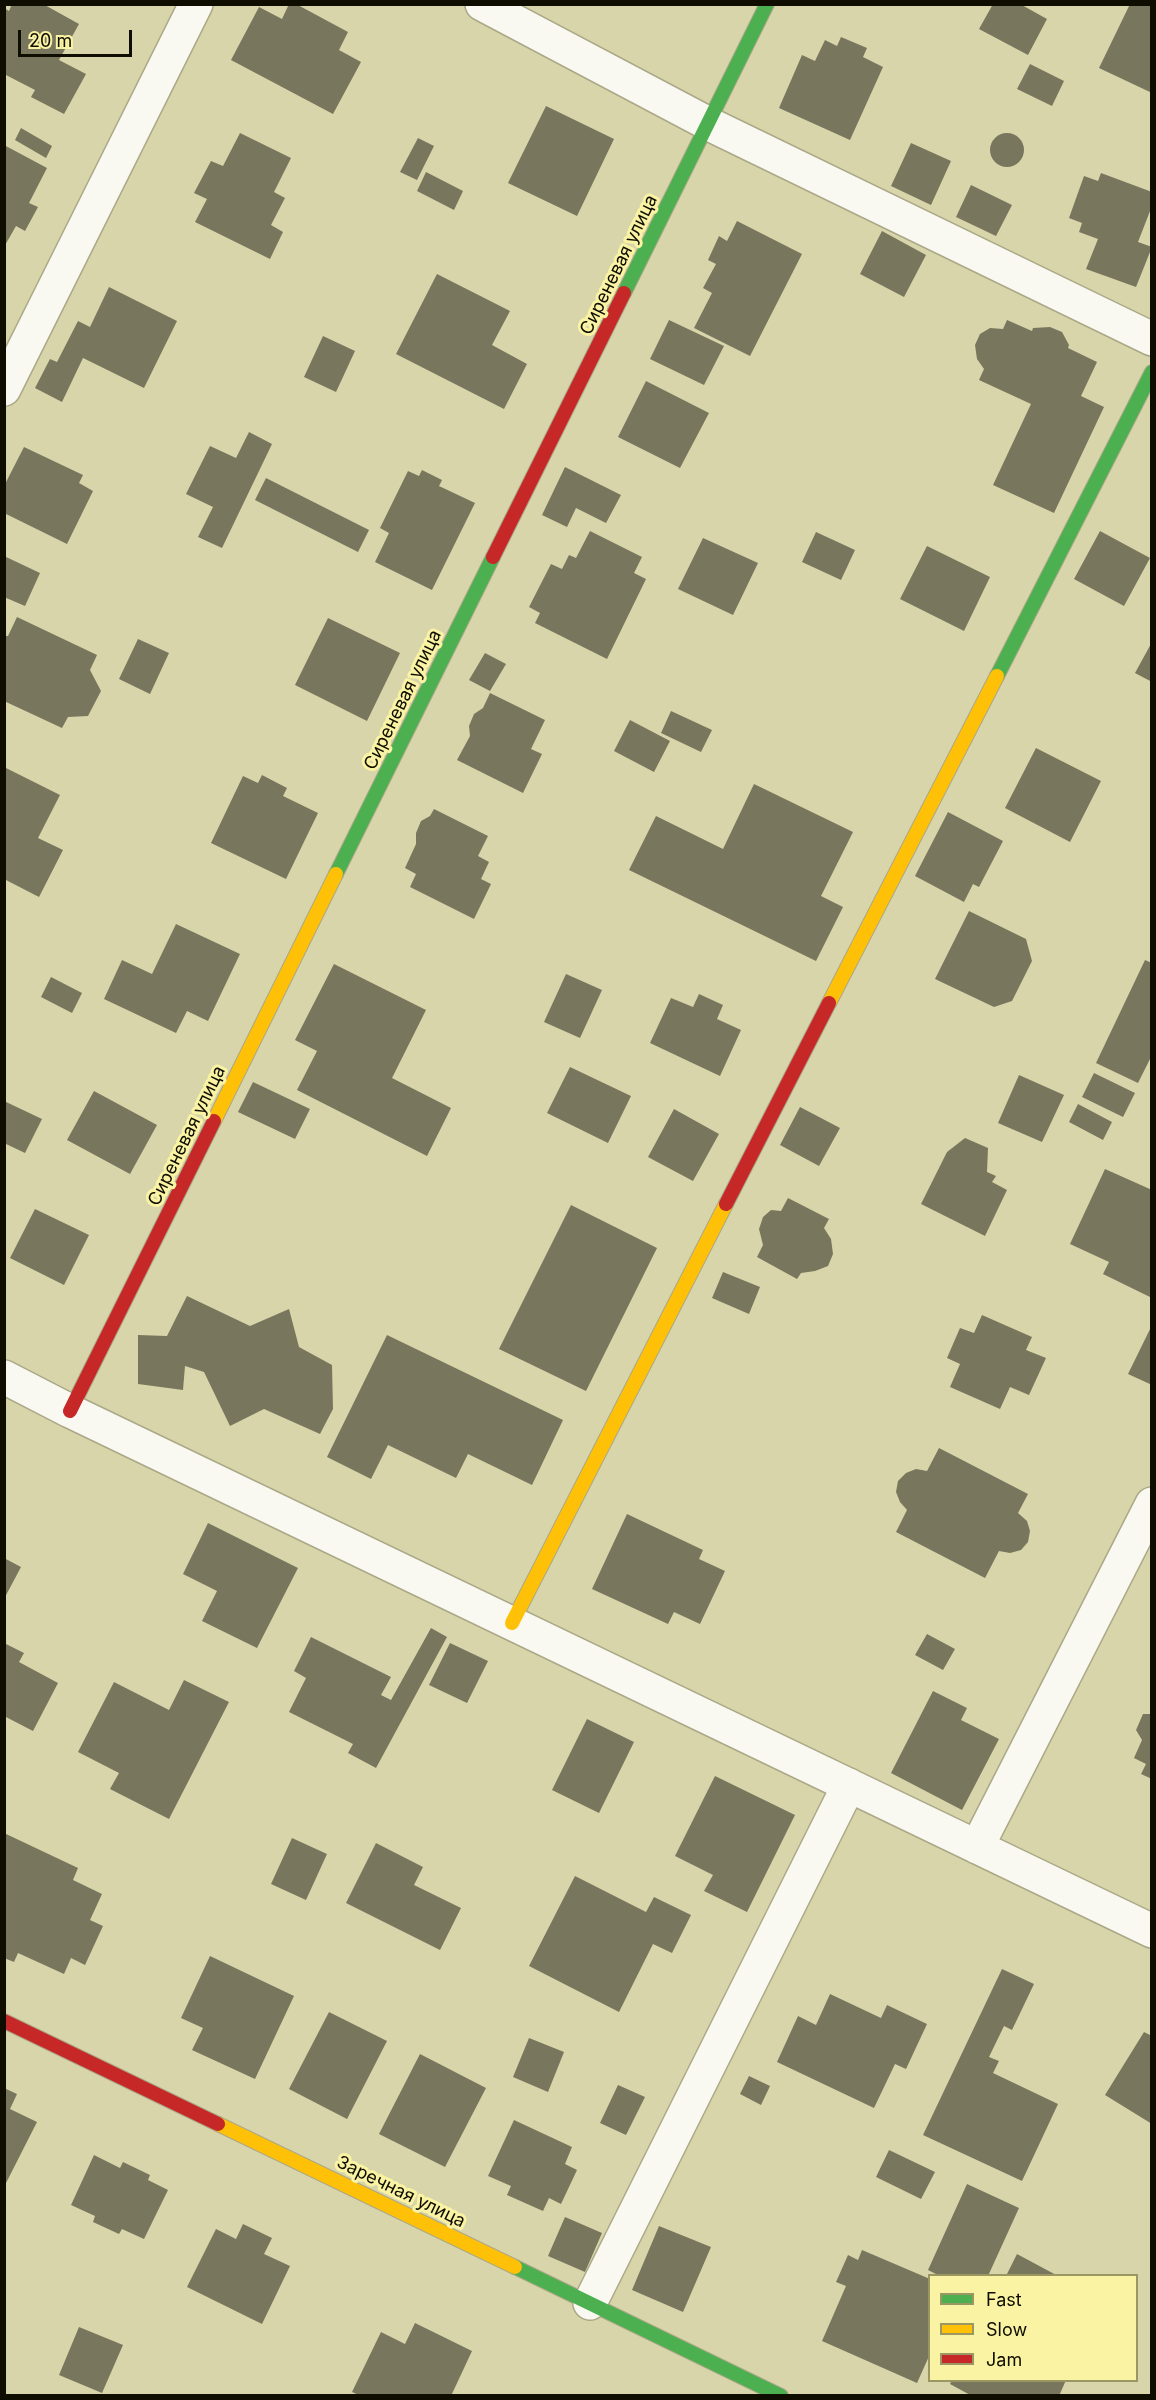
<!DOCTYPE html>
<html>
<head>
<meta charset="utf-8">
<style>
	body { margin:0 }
	#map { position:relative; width:1156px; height:2400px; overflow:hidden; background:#d8d5ab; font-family:Inter,sans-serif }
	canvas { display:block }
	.frame { position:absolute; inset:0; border:6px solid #0f0d00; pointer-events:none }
	.legend { position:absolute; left:928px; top:2274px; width:210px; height:108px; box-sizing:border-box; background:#f9f3a3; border:2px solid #9b9762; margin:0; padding:8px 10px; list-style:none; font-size:18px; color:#0f0d00 }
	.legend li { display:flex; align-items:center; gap:12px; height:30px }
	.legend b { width:30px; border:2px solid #9b9762 }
	.scale { position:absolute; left:18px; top:30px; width:114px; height:27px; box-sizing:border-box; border:3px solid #0f0d00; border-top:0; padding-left:8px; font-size:18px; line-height:21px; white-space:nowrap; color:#0f0d00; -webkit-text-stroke:4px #f9f3a3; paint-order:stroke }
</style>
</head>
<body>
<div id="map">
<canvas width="1156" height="2400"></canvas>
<div class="frame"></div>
<ul class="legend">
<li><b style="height:8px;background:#4caf50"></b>Fast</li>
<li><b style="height:8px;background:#ffc107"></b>Slow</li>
<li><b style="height:8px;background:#c62828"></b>Jam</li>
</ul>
<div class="scale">20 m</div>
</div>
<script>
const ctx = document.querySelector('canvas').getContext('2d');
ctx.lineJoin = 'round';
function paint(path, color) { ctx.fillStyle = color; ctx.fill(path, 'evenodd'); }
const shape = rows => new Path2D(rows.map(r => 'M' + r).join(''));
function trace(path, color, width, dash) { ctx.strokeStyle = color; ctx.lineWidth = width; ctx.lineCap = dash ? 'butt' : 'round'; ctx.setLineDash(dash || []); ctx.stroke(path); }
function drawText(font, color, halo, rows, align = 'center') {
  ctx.font = font + ' Inter,sans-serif'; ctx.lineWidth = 6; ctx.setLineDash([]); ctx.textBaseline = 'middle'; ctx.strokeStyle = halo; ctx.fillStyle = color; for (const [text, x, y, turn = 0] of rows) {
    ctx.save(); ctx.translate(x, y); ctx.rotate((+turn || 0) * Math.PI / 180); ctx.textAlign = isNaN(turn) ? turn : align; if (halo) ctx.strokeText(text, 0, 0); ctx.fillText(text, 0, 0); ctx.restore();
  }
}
paint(shape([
	[12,4,43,4,79,24,59,60,86,74,64,114,31,97,35,90,4,74,4,8,9,11],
	[289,4,296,4,348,32,339,50,361,62,333,114,231,60,259,7,282,19],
	[993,4,1020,4,1047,19,1028,55,979,29],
	[1130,4,1152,4,1152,93,1099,68],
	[841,37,867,48,863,57,883,67,850,140,779,108,802,55,815,61,825,40,837,46],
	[1030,64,1064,81,1052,106,1017,89],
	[546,106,614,139,577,216,508,183],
	[21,128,52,146,46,158,15,140],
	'990 150a17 17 0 1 1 34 0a17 17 0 1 1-34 0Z',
	[240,133,291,158,274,192,285,198,271,225,283,232,270,259,195,222,207,199,194,193,211,161,223,166],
	[418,138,434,146,417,180,400,172],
	[911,143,951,161,931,205,891,186],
	[4,145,47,168,29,203,38,207,25,231,16,226,4,247],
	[426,172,463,191,454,210,417,191],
	[1101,173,1152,192,1152,206,1138,242,1152,247,1136,287,1086,269,1098,239,1079,232,1082,223,1069,218,1084,176,1098,181],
	[971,185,1012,205,996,236,956,217],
	[737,221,802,254,750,356,694,328,712,293,703,288,716,264,708,260,719,236,727,241],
	[882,231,926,255,904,297,860,274],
	[437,274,510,311,492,345,527,364,504,409,396,354],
	[109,287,177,321,144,388,83,358,62,402,35,388,50,359,57,362,78,321,90,327],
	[669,320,724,346,704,385,650,359],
	[1007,320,1032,331,1033,328,1050,327,1062,332,1069,345,1068,348,1097,362,1081,396,1104,407,1054,513,993,485,1031,404,979,380,984,369,977,359,975,345,980,334,990,328,1003,329],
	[323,336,355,351,336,392,304,377],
	[646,381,709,413,680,468,618,437],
	[249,432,272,444,222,548,198,537,213,507,186,494,210,446,236,458],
	[24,447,83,475,79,483,93,491,67,544,4,513,4,486],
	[565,467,621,495,606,523,576,508,567,527,542,515],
	[422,470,442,480,439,486,475,503,432,590,375,562,389,533,380,528,408,471,419,476],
	[266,478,369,530,358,552,255,500],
	[590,531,642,557,634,573,646,579,607,659,535,623,540,613,529,607,551,564,562,569,569,555,576,558],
	[1100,531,1150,558,1124,606,1074,579],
	[816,532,855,550,841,580,802,562],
	[703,538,758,563,733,615,678,589],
	[927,546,990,577,964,631,900,599],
	[4,556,40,573,25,606,4,597],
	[17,617,97,655,90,670,101,691,88,716,68,717,62,728,4,701,4,636,8,636],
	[328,618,400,653,367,721,295,685],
	[138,639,169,653,150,694,119,679],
	[1152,642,1152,682,1135,673],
	[485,653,506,664,490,691,469,680],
	[490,693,545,720,531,749,542,754,523,793,457,760,470,736,469,726,474,714,483,708],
	[671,711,712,730,701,752,661,733],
	[630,720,670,741,654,772,614,751],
	[1036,748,1101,781,1070,842,1005,808],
	[4,767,60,795,38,838,63,850,39,897,4,879],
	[262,775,287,788,283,796,318,813,286,879,211,843,243,776,258,783],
	[754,784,853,832,821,896,843,907,816,961,629,870,656,816,723,849],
	[434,809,488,836,478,856,489,862,481,879,491,884,474,919,410,887,416,874,405,868,416,844,416,833,421,821,430,816],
	[948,812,1003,841,979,887,973,884,964,902,915,876],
	[969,911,1026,939,1032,961,1012,1001,994,1007,935,979],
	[176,924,240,954,208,1021,187,1011,176,1033,104,999,122,960,152,974],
	[1145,960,1152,963,1152,1055,1138,1083,1096,1063],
	[334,964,426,1010,392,1078,451,1108,427,1156,297,1090,317,1051,295,1040],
	[566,974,602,990,580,1038,544,1022],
	[51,977,82,993,72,1013,41,997],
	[699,994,723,1005,717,1019,741,1030,720,1076,650,1043,671,998,693,1007],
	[570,1067,631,1096,608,1143,547,1113],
	[1094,1073,1135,1093,1123,1117,1082,1097],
	[1019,1075,1064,1095,1042,1142,998,1123],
	[253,1082,310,1109,295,1139,238,1112],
	[94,1091,157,1125,130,1174,67,1140],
	[4,1101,42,1119,25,1153,4,1143],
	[1078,1104,1112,1122,1103,1140,1069,1122],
	[800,1107,840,1128,819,1166,780,1145],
	[674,1109,719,1134,693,1181,648,1157],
	[965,1138,988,1148,987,1172,996,1176,992,1182,1007,1190,985,1236,921,1204,947,1152],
	[1105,1169,1152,1190,1152,1298,1103,1274,1109,1262,1070,1244],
	[788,1198,829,1219,824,1228,831,1239,833,1254,828,1266,815,1271,801,1273,797,1279,757,1257,763,1245,759,1229,763,1217,771,1210,781,1211],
	[571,1205,657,1248,586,1391,499,1349],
	[35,1209,89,1235,64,1285,10,1258],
	[723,1272,760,1287,749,1314,712,1298],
	[187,1296,250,1326,289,1309,299,1347,332,1365,333,1409,320,1434,264,1409,230,1426,204,1372,185,1366,183,1390,138,1384,138,1335,167,1336],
	[982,1315,1032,1337,1026,1350,1046,1358,1029,1395,1010,1387,1000,1409,950,1387,960,1364,947,1358,960,1328,974,1333],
	[1152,1325,1152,1385,1128,1374],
	[387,1335,563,1420,532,1485,468,1454,456,1478,388,1445,371,1479,327,1457],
	[939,1448,1028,1494,1018,1513,1027,1521,1030,1531,1028,1542,1021,1550,1010,1553,999,1551,985,1578,896,1532,907,1510,900,1502,896,1492,898,1481,906,1473,916,1469,927,1471],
	[627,1514,703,1550,699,1559,725,1571,700,1624,674,1612,668,1624,592,1589],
	[208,1523,298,1568,257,1648,202,1621,217,1591,183,1574],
	[4,1558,21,1567,4,1599],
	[431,1628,447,1637,376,1768,348,1753,353,1744,289,1712,306,1678,294,1671,311,1637,391,1677,381,1695,391,1700],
	[927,1634,955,1649,943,1670,915,1655],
	[4,1643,24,1653,19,1662,58,1683,33,1731,4,1716],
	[450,1643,488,1661,467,1703,429,1685],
	[184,1680,229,1702,169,1819,110,1789,119,1773,78,1752,114,1682,169,1710],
	[933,1691,967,1708,961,1720,999,1739,962,1810,891,1773],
	[1143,1714,1152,1714,1152,1779,1141,1774,1146,1764,1134,1758,1142,1740,1136,1730],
	[587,1719,634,1742,599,1813,552,1790],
	[715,1776,795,1815,747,1912,704,1891,713,1875,675,1856],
	[4,1833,78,1868,73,1880,102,1894,90,1920,103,1926,85,1965,71,1958,64,1974,18,1953,14,1962,4,1958],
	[292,1838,327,1854,306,1900,271,1884],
	[376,1843,423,1867,414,1885,461,1908,440,1950,346,1903],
	[575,1876,646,1912,654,1897,691,1915,672,1953,653,1944,619,2012,529,1966],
	[210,1956,294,1996,255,2079,192,2050,203,2028,181,2018],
	[1002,1969,1034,1984,1012,2030,1004,2026,989,2057,999,2061,993,2073,1058,2104,1022,2181,923,2135],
	[830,1994,881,2018,887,2005,927,2024,906,2069,895,2064,874,2108,777,2062,798,2016,816,2025],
	[329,2012,387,2041,347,2119,289,2089],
	[1144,2032,1152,2036,1152,2124,1105,2095],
	[529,2038,564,2052,548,2092,513,2077],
	[420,2054,486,2088,445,2167,379,2134],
	[749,2076,770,2086,761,2105,740,2094],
	[618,2085,645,2097,626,2135,600,2123],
	[4,2088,17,2094,10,2109,37,2122,4,2187],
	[514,2120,572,2147,565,2164,577,2170,561,2204,549,2198,543,2211,507,2195,511,2186,488,2176],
	[889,2150,935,2172,921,2199,876,2177],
	[94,2155,120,2168,123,2162,150,2175,148,2180,168,2190,144,2239,122,2229,119,2234,93,2222,95,2216,71,2205],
	[967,2184,1019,2208,988,2276,940,2276,928,2270],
	[565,2217,602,2233,585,2272,548,2256],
	[243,2224,272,2238,264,2254,290,2266,262,2324,187,2287,216,2229,236,2239],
	[659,2226,711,2247,683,2312,632,2290],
	[862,2250,930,2279,930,2354,917,2383,822,2341,846,2286,836,2282,848,2255,858,2260],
	[1017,2254,1058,2276,1006,2276],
	[415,2323,472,2351,451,2396,361,2396,352,2392,381,2332,405,2344],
	[79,2327,123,2345,102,2393,59,2375],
	[952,2380,1066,2380,1059,2396,972,2396,950,2384]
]), '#78765c');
const street = shape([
	[482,4,709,124,1152,339],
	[4,389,196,4],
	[4,1377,70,1411,1152,1931],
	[977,1847,1152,1504],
	[590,2303,849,1785]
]);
const fast = shape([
	[624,293,767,4],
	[997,676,1152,372],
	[336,874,493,557],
	[515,2267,781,2396]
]);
const slow = shape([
	[829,1003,997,676],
	[214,1121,336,874],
	[512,1623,726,1204],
	[218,2124,515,2267]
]);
const jam = shape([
	[493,557,624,293],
	[726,1204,829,1003],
	[70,1411,214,1121],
	[4,2021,218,2124]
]);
trace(street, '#aba887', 36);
trace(fast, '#aba887', 16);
trace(slow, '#aba887', 16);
trace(jam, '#aba887', 16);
trace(street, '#f9f9f2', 33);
trace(fast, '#4caf50', 14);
trace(slow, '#ffc107', 14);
trace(jam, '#c62828', 14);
drawText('18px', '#0f0d00', '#f9f3a3', [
	["Сиреневая улица",619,265,-64],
	["Сиреневая улица",403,700,-64],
	["Сиреневая улица",187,1136,-64],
	["Заречная улица",401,2192,26]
]);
</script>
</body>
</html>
